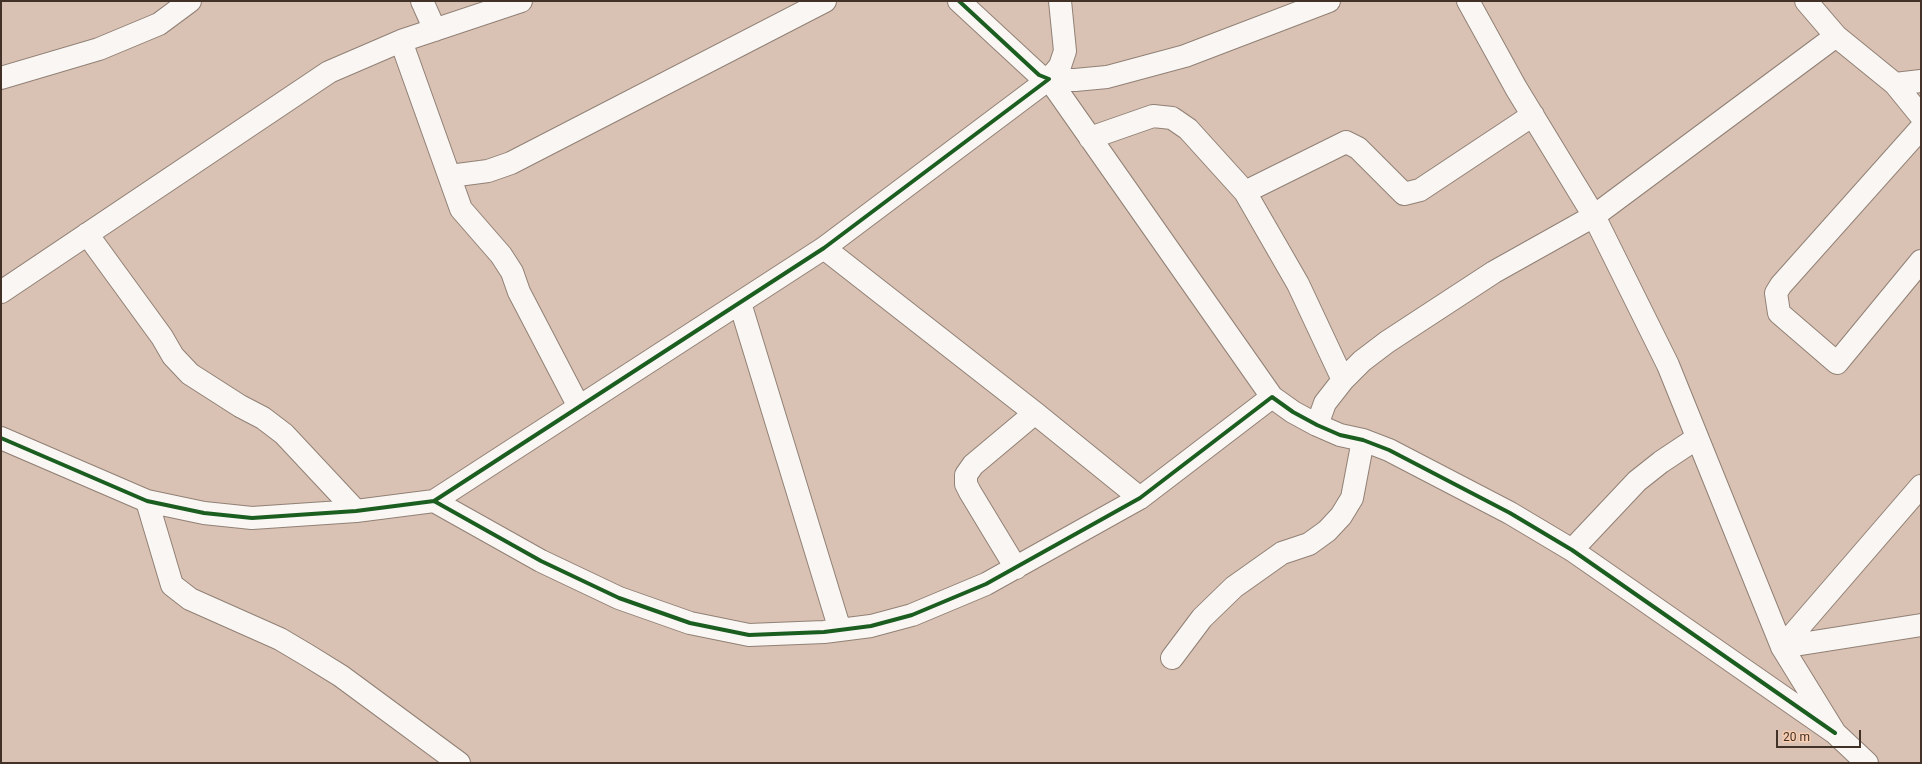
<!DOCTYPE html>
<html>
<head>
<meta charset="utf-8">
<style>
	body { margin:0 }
	#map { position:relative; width:1922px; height:764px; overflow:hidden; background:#d9c2b3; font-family:Roboto,sans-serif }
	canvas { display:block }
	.frame { position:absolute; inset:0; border:2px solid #423126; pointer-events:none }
	.scale { position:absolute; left:1776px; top:730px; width:85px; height:18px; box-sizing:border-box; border:2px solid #423126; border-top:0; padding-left:5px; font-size:12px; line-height:14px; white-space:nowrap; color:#423126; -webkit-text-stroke:3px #f7ccb0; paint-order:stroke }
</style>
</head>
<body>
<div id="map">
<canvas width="1922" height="764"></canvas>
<div class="frame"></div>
<div class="scale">20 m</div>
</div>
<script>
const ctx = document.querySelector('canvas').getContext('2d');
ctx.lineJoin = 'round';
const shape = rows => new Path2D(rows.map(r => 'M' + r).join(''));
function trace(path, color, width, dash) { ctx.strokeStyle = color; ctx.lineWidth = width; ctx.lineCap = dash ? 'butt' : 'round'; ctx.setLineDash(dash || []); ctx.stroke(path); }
const minor = shape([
	[422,1,435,30],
	[1060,1,1065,51,1060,66,1049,79,1075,80,1107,77,1185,56,1329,1],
	[1468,1,1516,88,1594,216,1668,365,1782,647,1835,733,1867,763],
	[1806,1,1836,36,1895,84,1921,116],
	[401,41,461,209,501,255,512,272,519,292,579,407],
	[1,78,99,49,159,24,190,1],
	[1049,79,1272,397],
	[1895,84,1921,81],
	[1921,128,1781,285,1776,293,1779,313,1837,363,1921,261],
	[1090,138,1153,116,1172,118,1188,129,1245,192,1298,284,1343,380],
	[450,176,488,171,511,163,825,1],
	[1245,192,1346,142,1358,148,1404,194,1420,190,1533,115],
	[87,234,162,337,173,356,190,374,240,406,263,418,284,434,356,511],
	[824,248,1035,413,1140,498],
	[1,292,329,72,401,41,521,1],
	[740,303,840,630],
	[1317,425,1325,403,1343,380,1362,361,1387,342,1494,272,1594,216,1836,36],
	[1,438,147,501,204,513,252,518,356,511,434,501,824,248,1049,79,1039,75,959,1],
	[147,501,172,585,190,599,280,639,307,655,341,676,459,763],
	[434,501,541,561,619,598,690,623,749,635,824,632,871,626,912,615,986,584,1140,498,1272,397,1293,412,1317,425,1340,435,1363,440,1389,450,1510,513,1572,550,1835,733],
	[1572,550,1637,481,1661,462,1697,438],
	[1016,568,970,492,966,484,966,475,973,465,1035,413],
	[1782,647,1921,486],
	[1782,647,1921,625],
	[1172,658,1202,618,1234,587,1282,553,1309,544,1327,531,1341,516,1352,498,1363,440]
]);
trace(minor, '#918075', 24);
trace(minor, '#f9f6f4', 22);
trace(shape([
	[1,438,147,501,204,513,252,518,356,511,434,501,824,248,1049,79,1039,75,959,1],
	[434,501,541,561,619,598,690,623,749,635,824,632,871,626,912,615,986,584,1140,498,1272,397,1293,412,1317,425,1340,435,1363,440,1389,450,1510,513,1572,550,1835,733]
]), '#1b5e20', 4);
</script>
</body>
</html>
